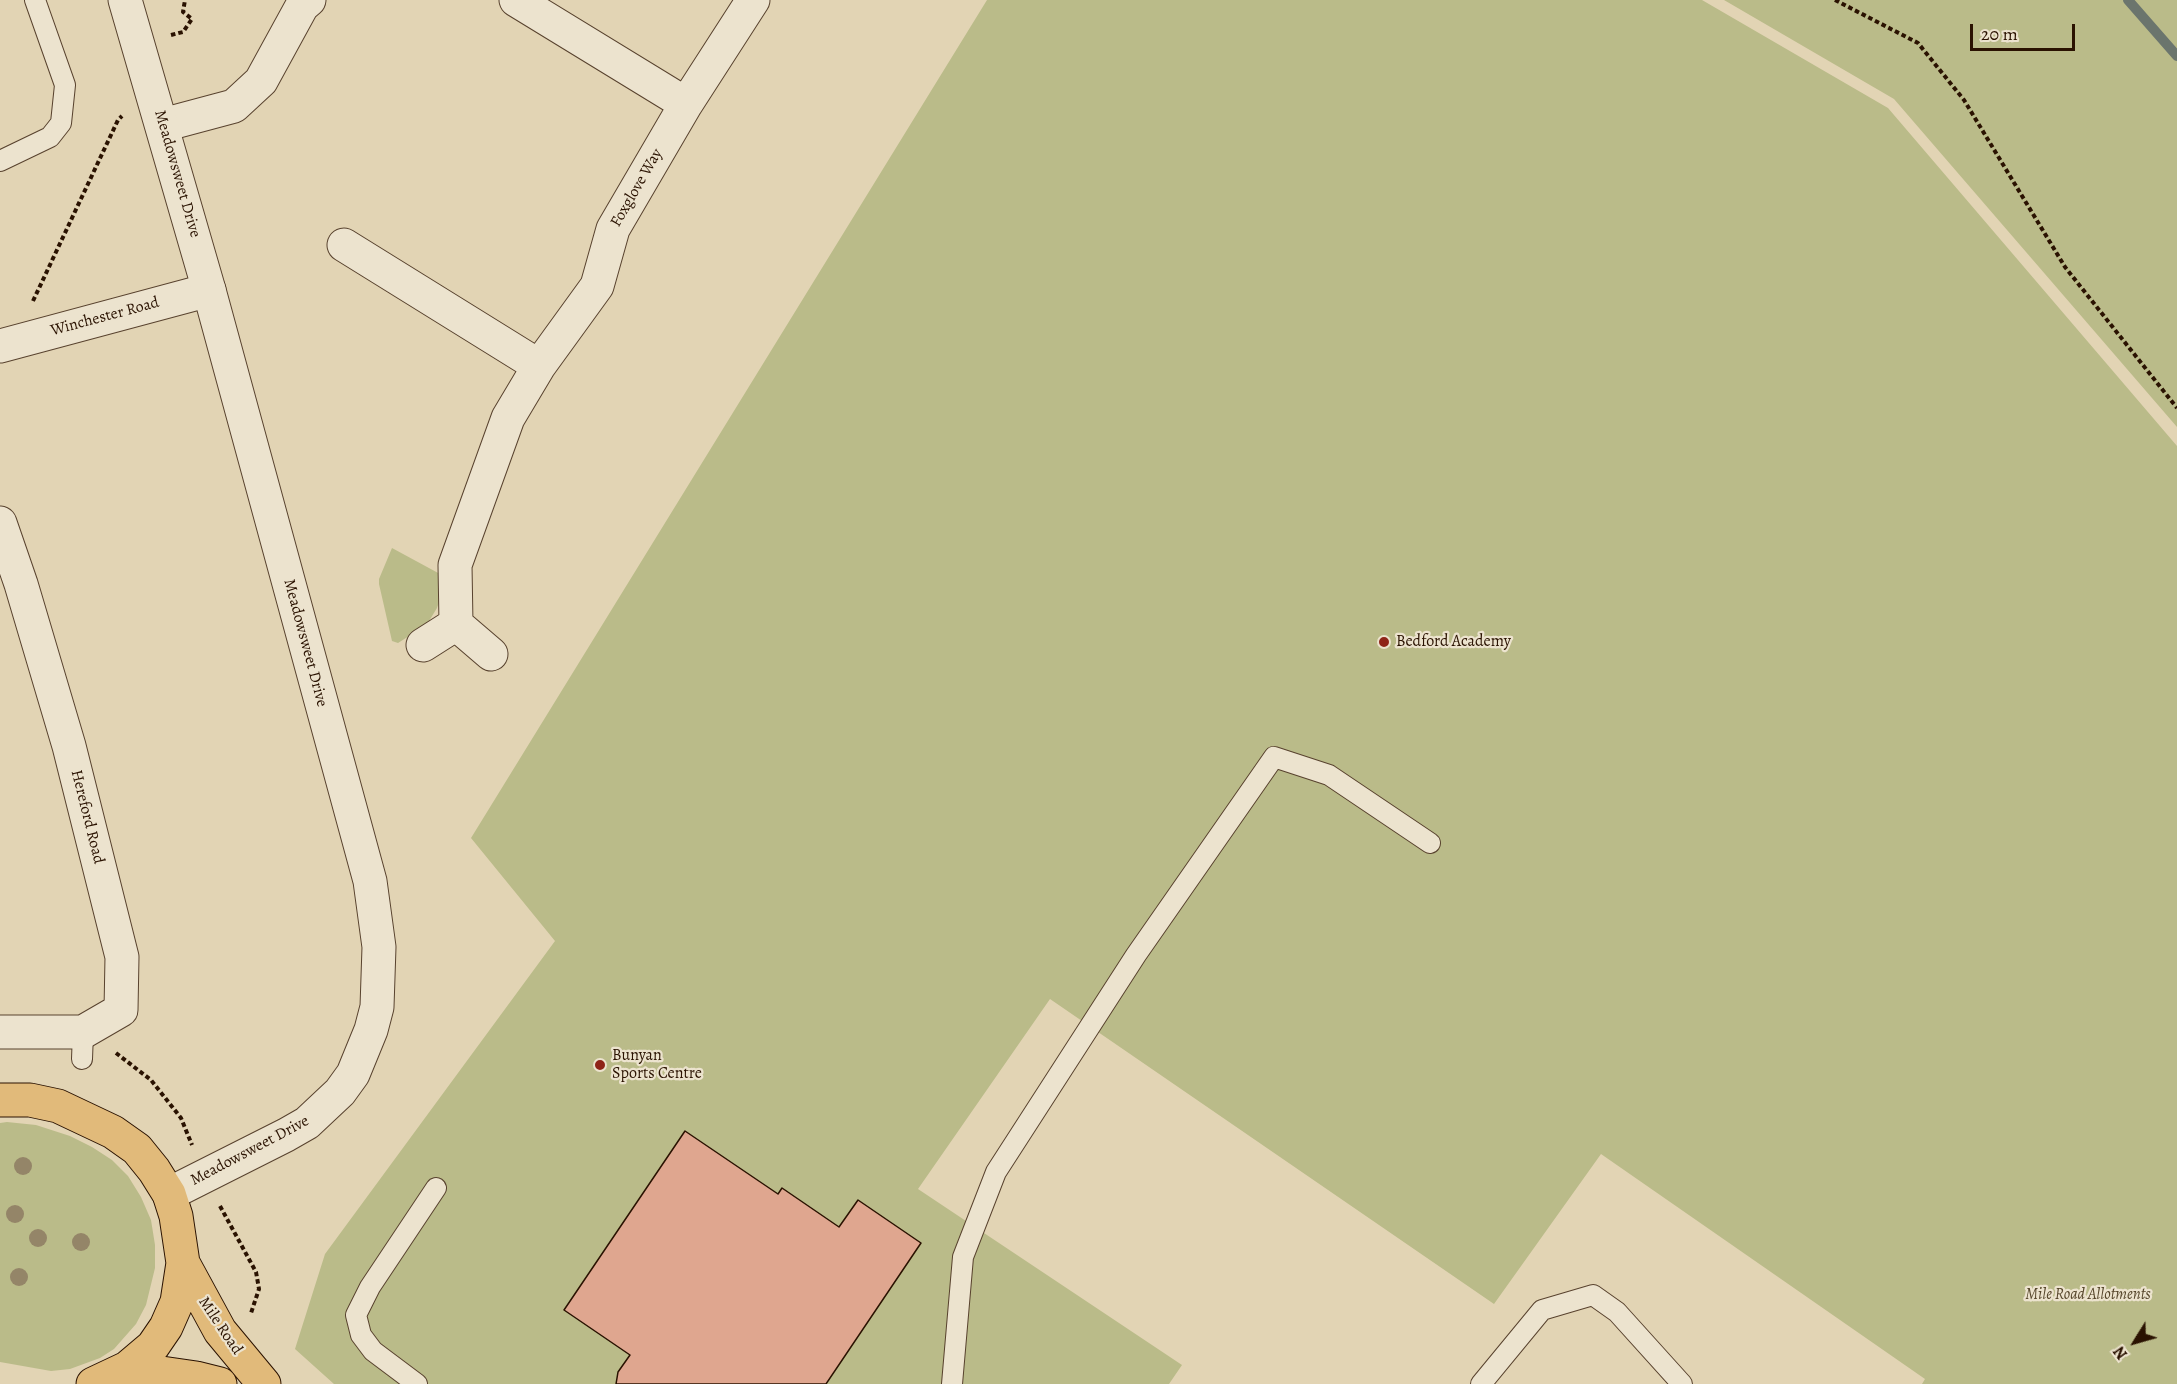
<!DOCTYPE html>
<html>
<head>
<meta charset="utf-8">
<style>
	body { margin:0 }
	#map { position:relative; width:2177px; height:1384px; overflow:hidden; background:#e2d4b4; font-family:Alegreya,serif }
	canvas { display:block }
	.north { position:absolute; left:2105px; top:1312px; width:60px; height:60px; -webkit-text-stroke:4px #ece3ce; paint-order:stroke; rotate:233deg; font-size:16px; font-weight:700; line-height:24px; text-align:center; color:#2a1201 }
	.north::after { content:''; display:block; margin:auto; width:21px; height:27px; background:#2a1201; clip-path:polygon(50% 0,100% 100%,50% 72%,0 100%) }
	.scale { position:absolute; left:1970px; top:24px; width:105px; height:27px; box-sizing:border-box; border:3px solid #2a1201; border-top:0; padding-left:8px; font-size:18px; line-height:21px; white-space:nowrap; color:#2a1201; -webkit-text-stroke:4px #ece3ce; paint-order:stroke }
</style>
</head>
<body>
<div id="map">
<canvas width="2177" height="1384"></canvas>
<div class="north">N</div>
<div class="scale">20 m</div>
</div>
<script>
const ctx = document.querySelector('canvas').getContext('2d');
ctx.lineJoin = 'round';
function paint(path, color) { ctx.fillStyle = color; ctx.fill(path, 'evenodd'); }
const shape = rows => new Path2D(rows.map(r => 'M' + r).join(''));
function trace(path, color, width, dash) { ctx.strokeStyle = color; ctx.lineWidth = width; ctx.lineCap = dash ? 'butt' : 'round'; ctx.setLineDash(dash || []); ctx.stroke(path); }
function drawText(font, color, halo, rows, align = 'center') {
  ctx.font = font + ' Alegreya,serif'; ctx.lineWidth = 4.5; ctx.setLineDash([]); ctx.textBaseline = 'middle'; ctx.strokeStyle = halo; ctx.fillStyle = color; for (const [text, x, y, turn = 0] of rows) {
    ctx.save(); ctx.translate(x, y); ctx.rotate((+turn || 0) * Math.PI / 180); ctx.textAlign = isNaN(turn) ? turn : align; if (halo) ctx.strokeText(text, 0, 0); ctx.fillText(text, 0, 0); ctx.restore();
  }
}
paint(shape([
	[987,0,1702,0,1888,108,2177,446,2177,1384,1922,1384,1925,1379,1601,1154,1494,1304,1050,999,918,1189,1182,1365,1169,1384,334,1384,295,1349,325,1254,555,941,471,838],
	[1724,0,2177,0,2177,427,1894,99],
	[392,548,440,574,441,596,437,608,429,621,417,631,398,643,392,641,379,584,379,579],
	[7,1122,36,1125,70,1136,92,1147,112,1160,128,1176,141,1197,151,1220,155,1245,155,1268,146,1305,136,1324,114,1349,100,1358,70,1369,51,1371,0,1362,0,1123]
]), '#babb89');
trace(shape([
	[2128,0,2177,56]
]), '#6b756d', 10);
const building = shape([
	[685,1131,778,1194,782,1188,839,1227,858,1200,921,1243,826,1384,616,1384,618,1372,630,1355,564,1310,685,1131]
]);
paint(building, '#dfa68f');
trace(building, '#2a1201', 1.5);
const service = shape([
	[0,161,50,137,61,123,65,85,35,0],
	[82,1059,83,1032],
	[417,1384,373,1351,361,1335,356,1315,370,1287,436,1188],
	[952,1384,963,1257,996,1172,1136,955,1274,757,1329,775,1430,843],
	[1481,1384,1542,1310,1593,1295,1617,1312,1682,1384]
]);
const minor = shape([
	[516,0,686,104],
	[163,125,234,106,261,81,302,6,309,0],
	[344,245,539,366],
	[0,346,209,290],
	[0,523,21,584,69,746,122,957,121,1010,83,1032,0,1032],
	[423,645,456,624],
	[491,654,456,624,455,565,508,418,539,366,597,286,613,229,686,104,753,0]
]);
const tertiary = shape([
	[125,0,209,290,370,881,379,947,377,1007,371,1030,353,1074,340,1092,307,1123,286,1135,169,1194]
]);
const primary = shape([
	[0,1100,30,1100,58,1106,113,1132,137,1149,154,1170,169,1194,176,1216,183,1263,177,1302,166,1327,153,1346,127,1368,93,1384],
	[183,1263,220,1331,264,1384],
	[127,1368,196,1378,220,1384]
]);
trace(service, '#58422e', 22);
trace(minor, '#58422e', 35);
trace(tertiary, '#58422e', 35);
trace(primary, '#2a1201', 35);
trace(shape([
	[1835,0,1918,43,1964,100,2065,267,2177,408],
	[171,35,183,32,192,19,183,12,185,0],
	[33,301,118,120,122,116],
	[116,1053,151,1080,181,1118,192,1145],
	[220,1206,256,1272,259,1289,251,1313]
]), '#2a1201', 4, [4.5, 3]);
trace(service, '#ece3ce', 20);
trace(minor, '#ece3ce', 33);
trace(tertiary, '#ece3ce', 33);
trace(primary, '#e1ba7a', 33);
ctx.fillStyle = '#948568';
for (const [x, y] of [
	[23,1166],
	[15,1214],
	[38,1238],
	[81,1242],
	[19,1277]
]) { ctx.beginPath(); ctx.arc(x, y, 9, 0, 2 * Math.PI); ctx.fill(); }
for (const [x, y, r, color] of [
	[1384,642,6,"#8f2418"],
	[600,1065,6,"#8f2418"]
]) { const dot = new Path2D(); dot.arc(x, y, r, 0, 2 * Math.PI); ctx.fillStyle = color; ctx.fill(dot); trace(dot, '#ece3ce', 2); }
drawText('16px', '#2a1201', '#ece3ce', [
	["Meadowsweet Drive",177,174,74],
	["Foxglove Way",637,188,-60],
	["Winchester Road",105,317,-15],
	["Meadowsweet Drive",305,643,75],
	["Hereford Road",87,817,76],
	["Meadowsweet Drive",250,1151,-28],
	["Mile Road",220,1326,56]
]);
drawText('16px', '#2a1201', '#ece3ce', [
	["Bedford Academy",1396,642],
	["Bunyan",612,1056],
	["Sports Centre",612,1074]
], 'left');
drawText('italic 16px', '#55452a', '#ece3ce', [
	["Mile Road Allotments",2088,1295]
]);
</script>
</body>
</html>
